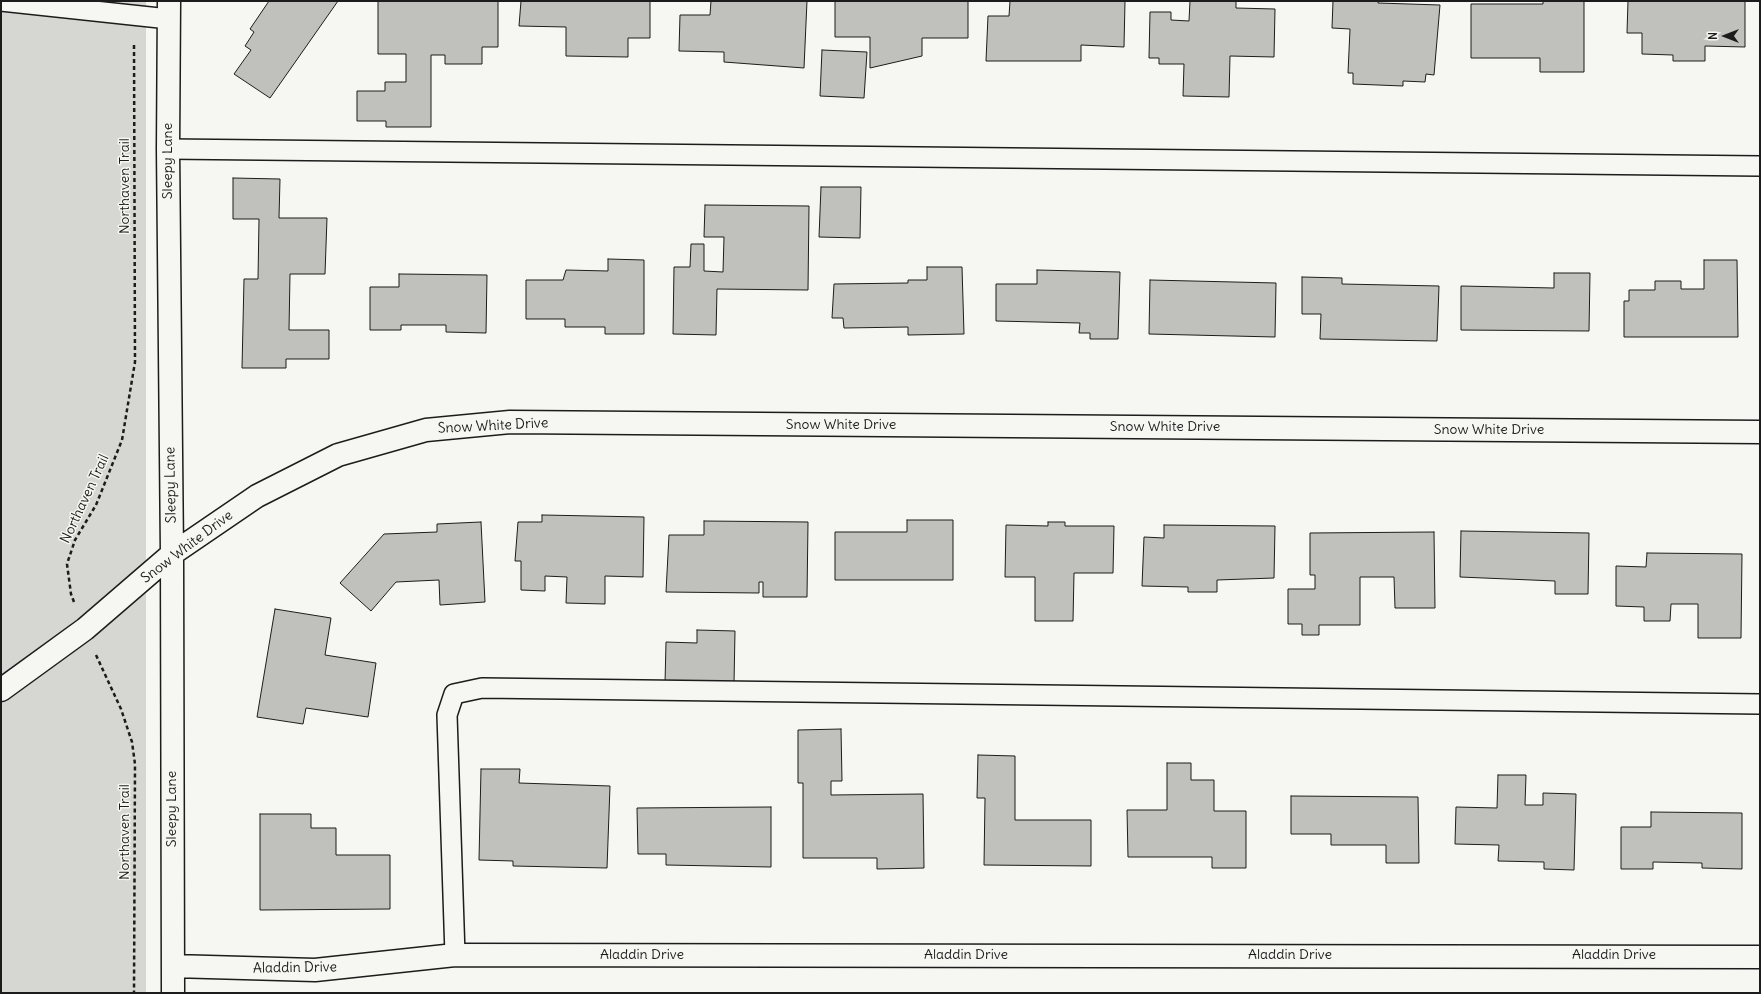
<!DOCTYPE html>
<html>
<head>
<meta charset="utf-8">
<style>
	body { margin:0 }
	#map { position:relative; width:1761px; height:994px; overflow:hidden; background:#f6f6f2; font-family:Delius,sans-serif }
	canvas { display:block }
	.frame { position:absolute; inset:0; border:2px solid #1c1c1c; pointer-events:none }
	.north { position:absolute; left:1705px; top:16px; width:40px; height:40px; -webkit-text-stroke:3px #f6f6f2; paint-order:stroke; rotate:270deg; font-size:11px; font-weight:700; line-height:16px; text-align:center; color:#1c1c1c }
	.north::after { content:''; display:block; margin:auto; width:14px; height:18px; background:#1c1c1c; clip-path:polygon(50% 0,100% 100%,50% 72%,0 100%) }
</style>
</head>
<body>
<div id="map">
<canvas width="1761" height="994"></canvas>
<div class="frame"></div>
<div class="north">N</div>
</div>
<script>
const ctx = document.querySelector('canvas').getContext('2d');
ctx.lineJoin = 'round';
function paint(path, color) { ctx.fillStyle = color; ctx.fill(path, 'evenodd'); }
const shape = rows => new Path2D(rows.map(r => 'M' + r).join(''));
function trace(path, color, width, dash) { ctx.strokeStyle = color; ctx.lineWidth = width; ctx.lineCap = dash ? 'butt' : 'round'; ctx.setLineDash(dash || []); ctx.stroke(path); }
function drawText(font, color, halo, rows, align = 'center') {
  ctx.font = font + ' Delius,sans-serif'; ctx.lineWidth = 3; ctx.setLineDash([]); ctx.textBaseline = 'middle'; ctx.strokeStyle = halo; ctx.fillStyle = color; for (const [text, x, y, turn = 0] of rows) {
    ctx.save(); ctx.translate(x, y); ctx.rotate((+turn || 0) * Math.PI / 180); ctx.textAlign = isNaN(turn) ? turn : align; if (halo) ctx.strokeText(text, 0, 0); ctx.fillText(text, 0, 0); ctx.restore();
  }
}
paint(shape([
	[1,1,146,1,146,993,1,993]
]), '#d6d6d2');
const building = shape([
	[269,1,338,1,270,98,234,74,251,50,245,46,254,32,250,29,269,1],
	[378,1,498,1,498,47,482,47,482,64,445,64,445,55,431,55,431,127,386,127,386,121,357,121,357,91,385,91,385,82,406,82,406,54,378,54,378,1],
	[521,1,650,1,650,38,628,38,628,57,566,56,566,27,519,26,521,1],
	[711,1,807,1,804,68,724,62,724,52,679,51,680,15,710,15,711,1],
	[835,1,968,1,968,38,922,38,922,56,870,68,870,37,835,37,835,1],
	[1010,1,1125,1,1124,47,1081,45,1081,61,986,61,988,16,1009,16,1010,1],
	[1190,1,1236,1,1236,8,1275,9,1274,57,1230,56,1229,97,1183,96,1184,64,1159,64,1159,58,1149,58,1150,12,1171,12,1171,20,1189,21,1190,1],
	[1333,1,1378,1,1378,3,1440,5,1434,75,1426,74,1425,82,1403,81,1403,86,1353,84,1353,73,1348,73,1350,29,1332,28,1333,1],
	[1543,1,1584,1,1584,72,1540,72,1540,58,1471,58,1471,4,1543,4,1543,1],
	[1628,1,1745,1,1745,47,1705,46,1705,61,1673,61,1673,55,1642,54,1642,33,1627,33,1628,1],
	[822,50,867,52,864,98,820,96,822,50],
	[233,178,280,179,279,218,327,218,325,274,290,274,289,330,329,330,329,359,286,359,286,368,242,368,244,279,258,279,259,219,233,219,233,178],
	[821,187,861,187,860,238,819,237,821,187],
	[705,205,809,206,808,290,717,289,716,335,673,334,674,267,690,267,691,244,704,244,704,271,723,272,724,237,704,237,705,205],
	[608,259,644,260,644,334,605,334,605,327,565,327,565,319,526,319,526,280,563,280,566,270,608,271,608,259],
	[1704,260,1737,260,1738,337,1624,337,1624,301,1629,301,1629,290,1655,290,1655,281,1681,281,1681,289,1704,289,1704,260],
	[927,267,962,267,964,334,908,335,908,327,844,328,843,318,832,318,834,284,908,283,908,280,927,280,927,267],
	[1037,270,1120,272,1118,339,1090,339,1090,333,1079,333,1080,323,996,321,996,284,1037,284,1037,270],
	[1554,273,1590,273,1589,331,1461,330,1461,286,1554,288,1554,273],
	[399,274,487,275,486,333,446,332,446,325,401,325,401,330,370,330,370,287,399,287,399,274],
	[1302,277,1342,278,1342,284,1439,286,1437,341,1320,339,1321,314,1302,314,1302,277],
	[1150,280,1276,283,1275,337,1149,334,1150,280],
	[542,515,644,517,643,577,605,576,605,604,566,603,567,577,545,576,545,591,521,590,521,561,515,561,518,522,542,522,542,515],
	[907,520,953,520,953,580,835,580,835,532,907,532,907,520],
	[704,521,808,522,807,597,763,597,763,582,759,582,759,593,666,592,669,535,704,535,704,521],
	[481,522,485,602,440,605,439,580,396,582,371,611,340,583,384,534,437,532,437,524,481,522],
	[1048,522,1065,522,1065,526,1114,526,1113,573,1074,573,1073,621,1035,621,1035,577,1005,577,1006,525,1048,526,1048,522],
	[1164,525,1275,526,1274,578,1217,580,1217,592,1188,592,1188,587,1142,586,1144,537,1164,538,1164,525],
	[1461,531,1589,533,1588,594,1555,594,1555,581,1460,577,1461,531],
	[1434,532,1435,608,1395,608,1394,577,1360,577,1360,625,1319,625,1319,635,1302,635,1302,624,1288,624,1288,589,1315,589,1315,575,1310,575,1310,533,1434,532],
	[1647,553,1742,554,1741,638,1698,638,1698,604,1671,604,1670,621,1644,621,1644,607,1616,606,1616,566,1646,567,1647,553],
	[275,609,331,618,325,655,376,663,368,717,306,708,303,724,257,717,275,609],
	[697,630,735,631,734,684,665,683,666,642,697,643,697,630],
	[841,729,842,781,831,781,831,795,923,794,924,868,877,869,877,858,803,858,803,783,798,783,798,730,841,729],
	[978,755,1015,756,1015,820,1091,820,1091,866,984,865,985,798,977,798,978,755],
	[1167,763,1191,763,1191,780,1214,780,1214,811,1246,811,1246,868,1212,868,1212,857,1128,857,1127,810,1167,810,1167,763],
	[481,769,520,769,519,783,610,786,607,868,513,866,513,861,479,860,481,769],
	[1498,775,1526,775,1525,805,1543,805,1543,793,1576,794,1574,870,1544,869,1544,862,1498,861,1499,845,1455,844,1456,807,1497,808,1498,775],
	[1291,796,1418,797,1419,863,1386,863,1386,845,1331,845,1331,834,1291,834,1291,796],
	[771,807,771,867,666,865,666,854,638,854,637,808,771,807],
	[1651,812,1742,813,1742,869,1702,868,1702,863,1653,862,1653,869,1621,869,1621,827,1651,827,1651,812],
	[260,814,311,814,311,828,336,828,336,855,390,855,390,909,260,910,260,814]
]);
paint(building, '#c0c0bd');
trace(building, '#1c1c1c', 1);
const service = shape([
	[1,1,169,19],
	[168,149,1760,166],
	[455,955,447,715,454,694,482,688,1760,704]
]);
const minor = shape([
	[169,1,168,149,172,554,173,993],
	[1,690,85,629,172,554,257,496,338,455,426,430,510,422,1760,432],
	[173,966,315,970,455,955,1760,957]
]);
trace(service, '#1c1c1c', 22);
trace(minor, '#1c1c1c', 25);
trace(shape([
	[74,602,71,594,67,564,75,540,96,505,122,440,135,362,134,42],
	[96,655,121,709,132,742,135,764,134,993]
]), '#1c1c1c', 2.5, [4, 3]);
trace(service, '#f6f6f2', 19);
trace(minor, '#f6f6f2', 22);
drawText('14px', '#1c1c1c', '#f6f6f2', [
	["Sleepy Lane",168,161,-90],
	["Northaven Trail",125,186,-90],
	["Snow White Drive",841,425],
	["Snow White Drive",493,426,-3],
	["Snow White Drive",1165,427],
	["Snow White Drive",1489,430],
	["Sleepy Lane",171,485,-91],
	["Northaven Trail",85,499,-65],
	["Snow White Drive",187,547,-37],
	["Sleepy Lane",172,809,-90],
	["Northaven Trail",125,832,-90],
	["Aladdin Drive",642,955],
	["Aladdin Drive",966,955],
	["Aladdin Drive",1290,955],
	["Aladdin Drive",1614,955],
	["Aladdin Drive",295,968,-1]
]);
</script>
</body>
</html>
